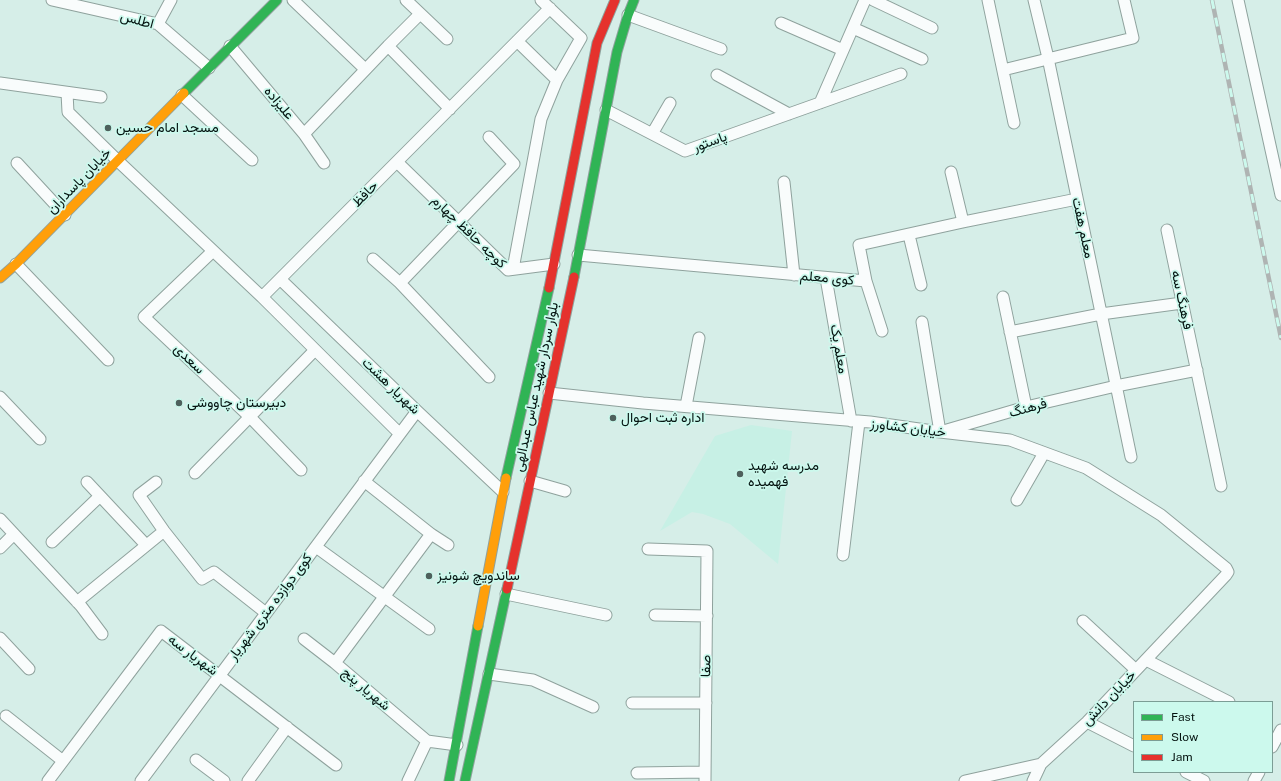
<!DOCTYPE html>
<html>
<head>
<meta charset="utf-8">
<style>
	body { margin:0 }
	#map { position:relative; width:1281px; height:781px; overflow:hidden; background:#d6eee8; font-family:"Public Sans",sans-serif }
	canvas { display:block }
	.legend { position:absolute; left:1133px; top:701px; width:140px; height:72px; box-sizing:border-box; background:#ccf9ed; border:1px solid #7c9d95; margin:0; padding:5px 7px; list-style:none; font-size:12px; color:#041310 }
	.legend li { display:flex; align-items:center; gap:8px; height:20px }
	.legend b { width:20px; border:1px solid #7c9d95 }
</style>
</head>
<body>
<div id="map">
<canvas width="1281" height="781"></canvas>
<ul class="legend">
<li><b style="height:5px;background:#30b455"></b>Fast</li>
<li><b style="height:5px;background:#ff9f0a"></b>Slow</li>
<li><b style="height:5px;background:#e5322d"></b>Jam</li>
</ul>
</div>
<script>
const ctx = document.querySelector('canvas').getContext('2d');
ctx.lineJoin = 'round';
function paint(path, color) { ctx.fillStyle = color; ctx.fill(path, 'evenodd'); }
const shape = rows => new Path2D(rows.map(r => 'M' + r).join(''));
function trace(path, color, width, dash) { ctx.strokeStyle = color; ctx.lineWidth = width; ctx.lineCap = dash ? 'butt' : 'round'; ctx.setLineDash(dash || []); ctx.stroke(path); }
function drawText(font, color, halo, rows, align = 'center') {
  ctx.font = font + ' "Public Sans",Vazirmatn,sans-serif'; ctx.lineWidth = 3.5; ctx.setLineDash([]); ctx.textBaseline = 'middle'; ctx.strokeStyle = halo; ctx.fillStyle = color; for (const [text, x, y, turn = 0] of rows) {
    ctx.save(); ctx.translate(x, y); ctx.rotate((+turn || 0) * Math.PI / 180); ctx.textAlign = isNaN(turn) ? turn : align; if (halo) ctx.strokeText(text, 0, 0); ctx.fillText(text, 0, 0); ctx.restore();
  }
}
paint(shape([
	[751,425,792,431,778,564,730,524,703,514,692,512,660,531,715,436]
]), '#c7f0e5');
const street = shape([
	[52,0,158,24,209,68],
	[293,0,365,69],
	[406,0,447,39],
	[873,0,932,28],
	[988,0,1014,123],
	[1034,0,1048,58,1131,457],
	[1238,0,1281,195],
	[628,15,721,49],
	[781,23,843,50],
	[158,24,171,0],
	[853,28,922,59],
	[517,41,557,80],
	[230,46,304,134,324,163],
	[388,46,450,109],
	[1003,70,1133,38,1124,0],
	[717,75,789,114],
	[0,83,101,97],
	[67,93,68,112,118,161,262,297,400,434],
	[182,95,252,160],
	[820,103,865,0],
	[606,110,685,151,901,74],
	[304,134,388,46,420,14],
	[652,134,670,103],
	[397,162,508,270,554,264],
	[17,163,65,215],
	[951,172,963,222],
	[784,182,794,275],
	[1167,230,1221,486],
	[909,235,921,285],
	[213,251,144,317,250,417,301,470],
	[578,255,866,281,859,245,963,222,1077,199],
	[373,259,400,283,489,377],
	[16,264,108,360],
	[513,269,541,119,557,80,581,38,541,0],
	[826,278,851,421],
	[280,279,417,411,503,492],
	[866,281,882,331],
	[400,283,514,164,489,137],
	[262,297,550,8],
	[1003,297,1026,407],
	[922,322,940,432,1026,407,1116,386,1197,370],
	[1010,332,1101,314,1182,303],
	[549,393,643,403,870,422,940,432,1010,440,1086,468,1161,515,1226,568,1228,572,1226,575,1087,722,1041,764,965,781],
	[0,397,40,439],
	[686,406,699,338],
	[195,473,315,350],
	[364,481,431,534,448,545],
	[530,481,565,491],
	[87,482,146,545],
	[156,482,139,495,164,531,202,579,214,572,266,613],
	[1017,500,1044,453],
	[0,519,81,606,102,634],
	[52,542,100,496],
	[316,547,429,629],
	[0,548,14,534],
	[648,549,707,551,705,781],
	[843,555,859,422],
	[506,594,606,615],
	[77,602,164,531],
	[655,615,707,616],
	[1083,621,1136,670],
	[0,638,29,669],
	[304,639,335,663,427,741],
	[1146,660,1229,702],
	[335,663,431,534],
	[489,674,533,680,593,707],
	[632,703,706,703],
	[6,716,63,761],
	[1087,722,1134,746],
	[1272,747,1281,730],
	[196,760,224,781],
	[1186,772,1204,781],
	[637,773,705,772],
	[48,781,161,631,336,765],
	[141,781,417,411],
	[248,781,287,727],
	[408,781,427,741,457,745],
	[1033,781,1041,764],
	[1254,781,1259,772]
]);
const fast = shape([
	[184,93,277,0],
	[574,277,617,52,628,15,634,0],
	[506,478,549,288],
	[449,781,478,626],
	[465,781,507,589]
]);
const slow = shape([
	[0,278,16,264,184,93],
	[478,626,506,478]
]);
const jam = shape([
	[549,288,597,43,615,0],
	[507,589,574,277]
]);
trace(street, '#8fa29d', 13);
trace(fast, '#8fa29d', 11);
trace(slow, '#8fa29d', 11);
trace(jam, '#8fa29d', 11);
trace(street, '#f9fcfc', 11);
trace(fast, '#30b455', 9);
trace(slow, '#ff9f0a', 9);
trace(jam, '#e5322d', 9);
const rail = shape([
	[1212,0,1281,338]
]);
trace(rail, '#afb4b3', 4.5);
trace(rail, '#ccf9ed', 3, [9]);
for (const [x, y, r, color] of [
	[108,128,4,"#4e605c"],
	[179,403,4,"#4e605c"],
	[613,418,4,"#4e605c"],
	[740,474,4,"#4e605c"],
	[429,576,4,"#4e605c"]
]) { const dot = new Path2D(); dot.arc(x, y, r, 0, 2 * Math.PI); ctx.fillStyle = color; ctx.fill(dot); trace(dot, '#ccf9ed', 1.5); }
drawText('14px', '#041310', '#ccf9ed', [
	["اطلس",137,20,15],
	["علیزاده",279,103,50],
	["پاستور",710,142,-20],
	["خیابان پاسداران",79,181,-46],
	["حافظ",365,194,-45],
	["معلم هفت",1083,228,78],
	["کوچه حافظ چهارم",469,232,44],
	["کوی معلم",827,278,5],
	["فرهنگ سه",1182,300,78],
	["معلم یک",839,349,80],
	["سعدی",189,359,44],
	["شهریار هشت",391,386,44],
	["بلوار سردار شهید عباس عبدالهی",536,387,-78],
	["فرهنگ",1028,408,-15],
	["خیابان کشاورز",908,428,7],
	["کوی دوازده متری شهریار",270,607,-53],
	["شهریار سه",193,655,37],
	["صفا",706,666,-89],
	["شهریار پنج",366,689,40],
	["خیابان دانش",1109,698,-46]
]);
drawText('14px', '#041310', '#ccf9ed', [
	["مسجد امام حسین",116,128],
	["دبیرستان چاووشی",187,403],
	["اداره ثبت احوال",621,418],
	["مدرسه شهید",748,466],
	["فهمیده",748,482],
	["ساندویچ شونیز",437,576]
], 'left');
</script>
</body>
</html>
